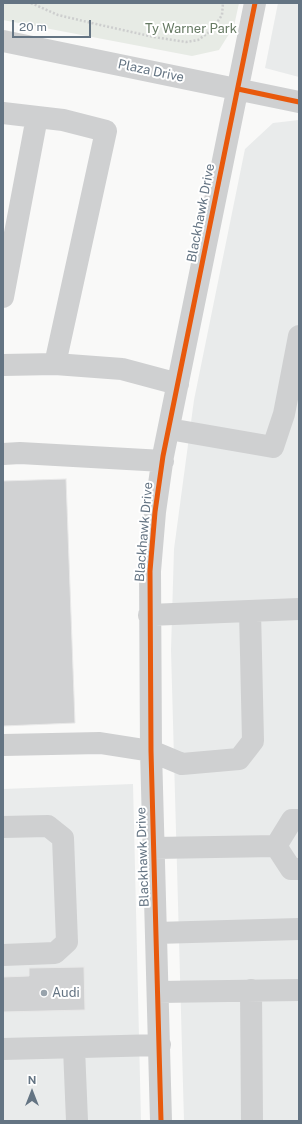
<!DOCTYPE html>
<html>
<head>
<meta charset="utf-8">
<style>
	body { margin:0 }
	#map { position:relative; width:302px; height:1124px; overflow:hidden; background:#f9f9f8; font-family:"Public Sans",sans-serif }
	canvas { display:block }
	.frame { position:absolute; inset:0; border:4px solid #647483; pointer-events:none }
	.north { position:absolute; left:12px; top:1072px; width:40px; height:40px; -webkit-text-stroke:3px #fff; paint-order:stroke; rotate:0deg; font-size:11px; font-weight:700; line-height:16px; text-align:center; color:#647483 }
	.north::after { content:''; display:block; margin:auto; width:14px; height:18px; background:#647483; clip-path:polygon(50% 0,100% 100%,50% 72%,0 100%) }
	.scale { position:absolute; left:12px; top:20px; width:79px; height:18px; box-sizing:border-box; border:2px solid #647483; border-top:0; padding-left:5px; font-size:12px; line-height:14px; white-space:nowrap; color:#647483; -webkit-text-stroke:3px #fff; paint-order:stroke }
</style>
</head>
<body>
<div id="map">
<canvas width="302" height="1124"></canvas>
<div class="frame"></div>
<div class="north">N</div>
<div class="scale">20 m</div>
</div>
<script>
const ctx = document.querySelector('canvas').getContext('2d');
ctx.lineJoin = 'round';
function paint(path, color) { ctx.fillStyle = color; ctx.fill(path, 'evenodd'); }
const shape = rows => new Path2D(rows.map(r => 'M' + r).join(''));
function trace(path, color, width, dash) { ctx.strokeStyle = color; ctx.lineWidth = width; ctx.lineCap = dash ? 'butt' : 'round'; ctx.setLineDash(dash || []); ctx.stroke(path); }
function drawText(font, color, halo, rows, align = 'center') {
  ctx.font = font + ' "Public Sans",sans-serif'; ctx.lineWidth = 4; ctx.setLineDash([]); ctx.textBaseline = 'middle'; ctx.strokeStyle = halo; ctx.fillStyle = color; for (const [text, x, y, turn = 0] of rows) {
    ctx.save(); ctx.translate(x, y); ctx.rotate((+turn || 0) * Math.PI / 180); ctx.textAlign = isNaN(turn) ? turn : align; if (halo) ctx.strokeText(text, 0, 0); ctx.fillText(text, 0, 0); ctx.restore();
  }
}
paint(shape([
	[278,3,299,3,299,77,265,68],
	[299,120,299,1121,184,1121,171,650,174,549,194,400,245,149,273,123],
	[133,784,141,1121,3,1121,3,789]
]), '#e9ebeb');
paint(shape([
	[3,3,239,3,234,26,219,50,192,56,3,20]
]), '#e7ebe5');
const building = shape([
	[66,479,75,723,3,726,3,481,66,479],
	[84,967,85,1010,3,1012,3,977,29,976,29,968,84,967]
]);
paint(building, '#d1d2d3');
trace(building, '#e8e8e8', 1);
trace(shape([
	[31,3,58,15,96,24,154,37,186,42,198,40,208,33,216,24,222,15,223,3]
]), '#cdcece', 2.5, [2, 2]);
trace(shape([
	[3,41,299,102],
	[3,113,63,120,106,131,55,364],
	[3,297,37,117],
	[3,365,55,364,122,369,178,384],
	[169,429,273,447,284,414,299,336],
	[3,454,20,453,163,461],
	[149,615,299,609],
	[3,745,100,743,151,751,182,764,239,759,253,741,250,611],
	[3,827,48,826,63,838,67,942,55,953,3,955],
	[276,846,292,820,299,820],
	[276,846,291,869,299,869],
	[154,848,276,846],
	[156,933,299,929],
	[251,990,252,1121],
	[158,992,299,990],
	[74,1048,77,1121],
	[3,1049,160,1045],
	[161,1121,151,751,150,571,155,512,163,456,255,3]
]), '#cfd0d1', 22);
trace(shape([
	[238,89,299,102],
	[161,1121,151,751,150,571,155,512,163,456,255,3]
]), '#e8590c', 5);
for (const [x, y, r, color] of [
	[44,993,4,"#98a3ac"]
]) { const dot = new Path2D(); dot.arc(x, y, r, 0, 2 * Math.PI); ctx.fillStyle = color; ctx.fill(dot); trace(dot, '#fff', 1.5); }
drawText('13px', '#667a63', '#fff', [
	["Ty Warner Park",191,29]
]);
drawText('13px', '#647483', '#fff', [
	["Plaza Drive",151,71,12],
	["Blackhawk Drive",201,213,-79],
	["Blackhawk Drive",144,532,-85],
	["Blackhawk Drive",143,857,-92]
]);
drawText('13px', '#647483', '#fff', [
	["Audi",52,993]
], 'left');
</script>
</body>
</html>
